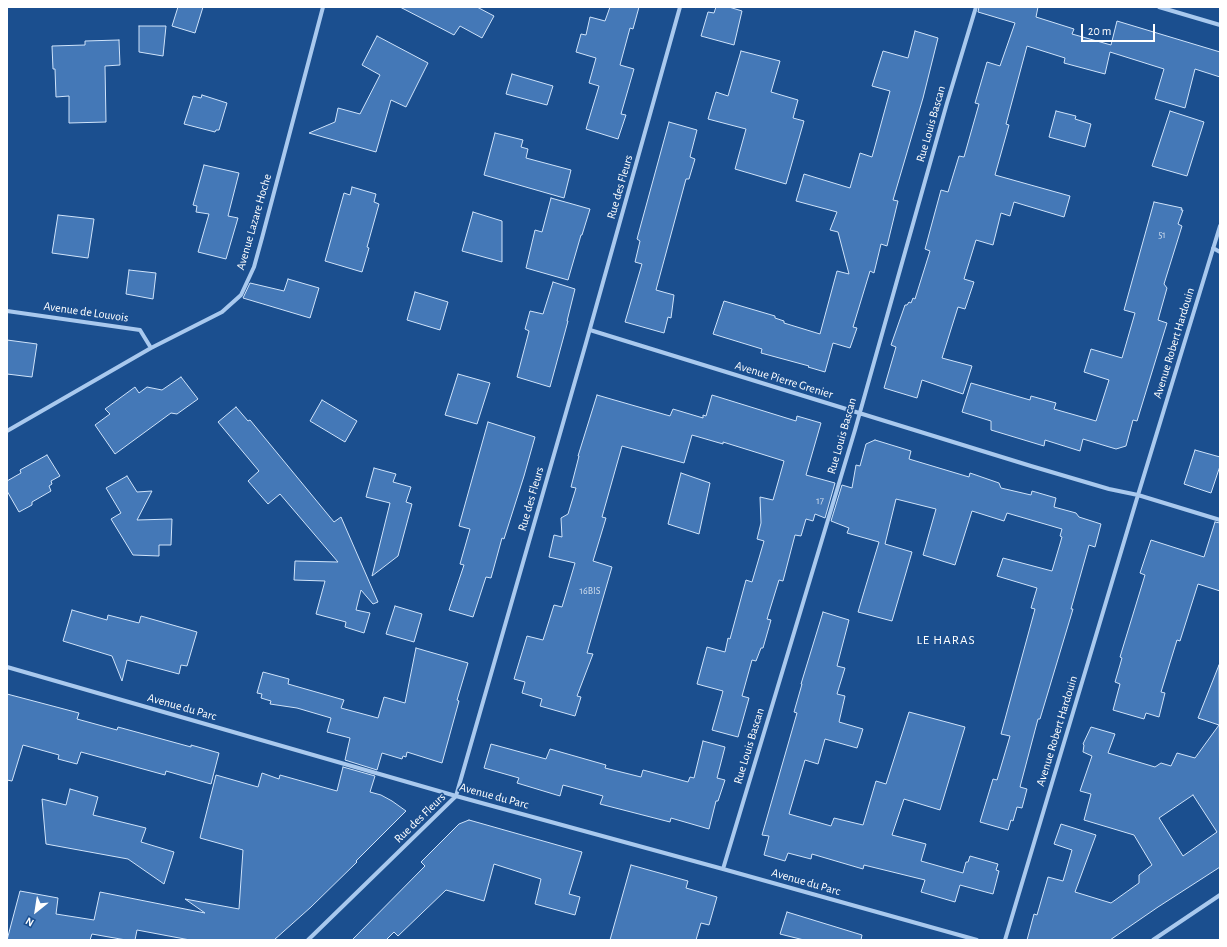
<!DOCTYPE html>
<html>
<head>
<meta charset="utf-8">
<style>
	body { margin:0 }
	#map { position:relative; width:1227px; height:947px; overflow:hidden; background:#1b4f8f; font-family:"Alegreya Sans",sans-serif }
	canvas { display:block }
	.frame { position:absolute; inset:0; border:8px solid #fff; pointer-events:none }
	.north { position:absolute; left:16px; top:891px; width:40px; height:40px; -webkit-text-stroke:3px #1b4f8f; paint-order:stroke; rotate:210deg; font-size:11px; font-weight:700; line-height:16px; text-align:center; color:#fff }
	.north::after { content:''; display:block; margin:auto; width:14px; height:18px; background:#fff; clip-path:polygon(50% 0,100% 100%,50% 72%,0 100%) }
	.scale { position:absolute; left:1081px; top:24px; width:74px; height:18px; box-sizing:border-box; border:2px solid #fff; border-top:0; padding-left:5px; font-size:12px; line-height:14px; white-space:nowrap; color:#fff; -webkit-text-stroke:3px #1b4f8f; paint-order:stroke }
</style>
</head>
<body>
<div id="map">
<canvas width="1227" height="947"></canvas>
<div class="frame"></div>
<div class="north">N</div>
<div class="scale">20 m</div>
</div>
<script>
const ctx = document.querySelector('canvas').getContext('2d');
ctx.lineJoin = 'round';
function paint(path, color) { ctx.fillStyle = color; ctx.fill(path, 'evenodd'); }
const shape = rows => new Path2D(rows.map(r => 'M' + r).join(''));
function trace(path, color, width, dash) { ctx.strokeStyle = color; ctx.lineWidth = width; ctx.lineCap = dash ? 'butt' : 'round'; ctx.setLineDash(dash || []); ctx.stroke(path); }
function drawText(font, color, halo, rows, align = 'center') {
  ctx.font = font + ' "Alegreya Sans",sans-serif'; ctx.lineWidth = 3.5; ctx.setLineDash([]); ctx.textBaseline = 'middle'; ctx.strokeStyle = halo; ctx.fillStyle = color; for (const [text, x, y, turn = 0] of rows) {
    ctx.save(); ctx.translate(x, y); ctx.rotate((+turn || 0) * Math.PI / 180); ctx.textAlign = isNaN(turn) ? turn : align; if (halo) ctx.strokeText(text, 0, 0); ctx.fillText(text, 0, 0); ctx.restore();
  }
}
const building = shape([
	[178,7,203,7,195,33,172,26,178,7],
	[400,7,477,7,494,16,482,38,460,26,454,35,400,7],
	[610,7,639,7,633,29,630,28,620,65,634,69,621,114,626,115,618,139,586,129,599,86,589,83,596,58,576,52,581,34,586,35,590,17,605,21,610,7],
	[716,7,729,7,742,11,734,45,701,36,708,12,714,13,716,7],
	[979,7,1038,7,1036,17,1074,29,1072,34,1111,45,1117,21,1220,52,1220,77,1195,69,1185,108,1155,99,1164,69,1110,52,1105,74,1064,63,1065,58,1027,46,1006,124,1009,125,995,175,1070,196,1064,217,1014,202,1010,216,1001,213,993,245,976,240,964,279,974,282,965,309,958,307,942,358,972,366,963,394,922,380,917,398,884,388,896,347,891,345,905,305,907,305,909,302,911,303,913,298,915,299,930,251,925,249,941,190,948,192,959,156,964,157,979,104,975,103,987,62,1000,66,1015,23,978,12,979,7],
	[139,26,166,26,163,56,139,52,139,26],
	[915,31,938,38,923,98,893,200,898,201,887,246,881,244,874,273,870,271,853,327,857,328,850,348,833,343,825,372,808,367,809,366,761,353,762,349,713,334,724,301,775,316,775,318,784,321,784,323,820,334,837,271,849,274,838,232,830,230,837,212,796,201,804,174,850,188,860,153,872,157,890,91,872,86,883,51,908,58,915,31],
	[377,36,428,63,406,107,391,100,376,152,309,133,335,122,338,108,360,114,380,75,362,65,377,36],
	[119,40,120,65,105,66,106,122,69,123,69,96,56,97,55,69,53,69,52,46,85,45,85,41,119,40],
	[741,51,780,61,771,92,798,100,793,118,804,121,786,184,735,169,746,129,708,119,716,92,728,96,741,51],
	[512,74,553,86,547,105,506,94,512,74],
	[202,95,227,103,219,130,216,130,215,132,184,124,193,96,201,98,202,95],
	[1056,111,1076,116,1075,119,1091,124,1085,147,1049,137,1056,111],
	[1170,111,1204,122,1187,176,1152,166,1170,111],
	[669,122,697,130,690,157,695,159,689,179,686,179,656,290,674,295,671,318,668,317,664,333,625,322,642,264,635,262,640,241,637,239,669,122],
	[495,133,523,140,521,147,528,149,526,158,571,170,564,198,484,175,495,133],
	[204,165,239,173,228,216,238,218,226,259,198,252,209,214,196,212,197,206,193,205,204,165],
	[352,187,376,194,374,202,379,204,367,247,369,248,362,272,325,261,344,193,350,195,352,187],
	[551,198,590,209,582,235,581,235,568,280,526,268,535,230,542,232,551,198],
	[1154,202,1182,208,1181,210,1183,210,1178,224,1182,226,1164,284,1167,288,1158,320,1167,323,1137,421,1133,420,1126,446,1116,449,1083,439,1080,451,1045,440,1044,446,991,430,991,421,962,412,971,383,1030,400,1031,396,1056,403,1054,409,1096,421,1109,380,1084,372,1091,349,1122,358,1135,313,1124,310,1154,202],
	[473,212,502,221,502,262,462,251,473,212],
	[58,215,94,219,88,258,52,253,58,215],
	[129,270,156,273,153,299,126,294,129,270],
	[288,279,319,288,310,318,243,298,250,283,284,291,288,279],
	[553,282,575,289,567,321,568,321,550,387,517,377,529,331,525,329,530,311,543,314,553,282],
	[415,292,448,302,440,330,407,320,415,292],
	[7,340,37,344,32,377,7,374,7,340],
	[458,374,490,383,477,424,445,415,458,374],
	[181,377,198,399,177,414,171,413,115,454,95,425,110,414,105,409,135,387,139,393,147,387,162,390,181,377],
	[597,395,670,416,673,409,703,418,703,415,706,416,712,395,796,421,797,416,821,423,806,475,835,483,825,518,815,514,813,521,806,519,801,536,795,535,783,581,779,580,767,619,771,620,763,648,761,648,756,661,752,660,742,696,749,698,738,737,712,730,723,691,697,684,707,647,725,652,728,638,730,639,746,580,752,582,764,541,757,539,761,523,760,497,773,500,784,461,723,442,723,444,692,435,684,463,622,446,602,517,606,518,593,561,612,567,587,653,593,654,577,696,581,697,575,716,540,706,542,699,522,693,525,682,514,679,527,636,543,640,554,605,562,607,575,563,549,557,554,535,562,537,561,518,568,514,576,488,571,487,579,456,578,456,597,395],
	[322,400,357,421,345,442,310,421,322,400],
	[236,407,248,421,250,420,334,522,341,517,378,602,373,604,361,590,356,610,370,613,364,633,345,627,346,622,316,614,325,581,294,580,295,561,338,562,280,494,268,504,248,481,259,471,218,422,236,407],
	[488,422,535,437,524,476,504,539,502,538,491,578,486,577,473,617,449,610,464,565,460,564,470,529,459,526,488,422],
	[875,440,911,451,909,459,969,477,970,473,999,483,1001,488,1031,495,1032,491,1056,498,1054,507,1076,513,1079,517,1101,524,1095,547,1089,545,1071,609,1073,609,1040,719,1038,719,1020,787,1027,789,1022,808,1017,807,1013,821,1011,820,1008,830,980,822,993,779,997,780,1010,736,1001,734,1035,609,1031,608,1037,588,997,576,1003,558,1052,571,1062,537,1060,536,1062,529,1007,513,1004,521,972,511,955,565,923,555,936,509,896,499,885,544,912,552,892,621,858,612,879,542,847,533,849,528,831,521,842,485,852,488,856,465,860,466,866,444,875,440],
	[1195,450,1220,457,1220,466,1211,493,1184,484,1195,450],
	[47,455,60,476,51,481,52,484,49,486,51,491,32,502,32,505,19,512,7,491,7,481,21,473,20,470,47,455],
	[374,468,396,474,393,482,411,487,406,502,412,504,398,556,372,576,390,503,366,497,374,468],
	[681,473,710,483,699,534,668,524,681,473],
	[127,476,137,492,152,491,137,520,172,519,171,545,159,545,159,556,133,555,111,519,121,513,106,488,127,476],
	[1215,522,1220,523,1220,591,1198,584,1180,641,1177,640,1161,692,1165,693,1159,717,1146,713,1144,719,1113,710,1120,684,1115,682,1122,658,1120,657,1145,575,1140,573,1151,540,1204,557,1215,522],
	[395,606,422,614,414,642,386,634,395,606],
	[72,610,107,620,108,615,139,623,141,616,197,632,187,666,181,665,179,674,127,660,122,681,112,656,63,641,72,610],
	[823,612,849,620,837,666,845,668,837,694,845,696,839,722,863,729,857,748,825,739,818,764,805,760,789,814,831,826,834,818,863,825,876,781,886,784,909,712,965,727,940,810,904,799,892,835,926,844,921,861,963,873,966,862,968,862,970,856,998,864,996,870,999,871,993,894,960,885,955,902,921,892,925,880,864,865,863,869,812,854,811,859,788,853,785,861,764,855,769,836,762,835,797,713,794,712,802,684,801,684,823,612],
	[416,648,468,663,457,700,459,701,442,763,407,752,406,757,403,756,402,759,382,753,377,770,345,760,350,738,327,732,331,718,297,708,270,704,271,701,261,698,262,694,257,693,263,672,289,679,288,684,344,700,341,708,378,718,384,697,405,703,416,648],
	[1219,665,1220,867,1158,907,1110,940,1027,940,1034,914,1037,915,1048,877,1063,881,1072,850,1054,844,1061,824,1096,835,1075,892,1111,903,1139,883,1139,875,1152,865,1134,835,1084,820,1091,794,1080,791,1092,756,1083,752,1084,745,1083,744,1091,727,1115,734,1108,753,1155,767,1161,763,1171,766,1177,753,1195,758,1219,725,1198,718,1219,665],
	[1193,795,1217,832,1183,856,1159,818,1193,795],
	[7,694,79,713,77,719,117,730,118,727,191,747,191,745,219,753,211,784,166,771,165,775,81,752,77,764,58,759,59,755,23,745,12,781,7,780,7,694],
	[703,741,725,747,717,778,725,780,718,801,716,801,709,829,671,818,670,822,600,804,603,796,563,785,560,796,517,783,519,778,484,768,491,744,546,759,550,749,606,765,605,768,641,777,643,770,688,782,690,777,694,778,703,741],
	[343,767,375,776,370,792,381,795,392,801,406,811,356,861,357,862,311,907,274,940,190,940,137,930,135,940,126,940,92,934,90,940,7,940,20,891,58,898,56,914,94,920,100,892,205,913,185,899,239,909,243,850,200,838,216,775,258,787,262,773,279,779,280,775,337,791,343,767],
	[70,789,98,797,93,815,146,828,141,842,174,852,164,884,128,859,46,844,42,799,66,805,70,789],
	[469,820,582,852,569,894,580,897,575,915,535,904,541,879,494,864,484,901,446,890,398,936,394,932,386,940,352,940,425,866,421,862,459,824,469,820],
	[631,865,688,881,686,888,717,897,709,925,701,923,696,940,610,940,631,865],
	[787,912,862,935,861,940,804,940,780,934,787,912]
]);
paint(building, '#4478b7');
trace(building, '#cfe3fa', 1);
trace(shape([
	[1159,7,1220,25],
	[1213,248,1220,252],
	[7,311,140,330,151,348],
	[590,330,1031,466,1109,489,1138,495,1220,520],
	[7,431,151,348,222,312,241,295,254,267,262,238,323,7],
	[7,667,456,796,723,869,977,940],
	[723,869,855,430,947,103,976,7],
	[308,940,456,796,586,343,680,7],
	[1005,940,1138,495,1220,226],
	[1153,940,1220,895]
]), '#a9c9ee', 4);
drawText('10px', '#d0dded', null, [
	["51",1162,235],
	["17",820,501],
	["16BIS",590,591]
]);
drawText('12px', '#fff', '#1b4f8f', [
	["Rue Louis Bascan",931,124,-74],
	["Rue des Fleurs",620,187,-74],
	["Avenue Lazare Hoche",254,222,-74],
	["Avenue de Louvois",86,312,8],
	["Avenue Robert Hardouin",1174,343,-73],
	["Avenue Pierre Grenier",784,380,17],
	["Rue Louis Bascan",842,436,-74],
	["Rue des Fleurs",531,499,-74],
	["Avenue du Parc",182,707,16],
	["Avenue Robert Hardouin",1057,731,-73],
	["Rue Louis Bascan",749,746,-73],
	["Avenue du Parc",494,796,15],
	["Rue des Fleurs",420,818,-44],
	["Avenue du Parc",806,882,16]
]);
ctx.letterSpacing = '1px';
drawText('13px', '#fff', '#1b4f8f', [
	["LE HARAS",946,640]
]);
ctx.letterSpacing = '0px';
</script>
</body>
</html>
